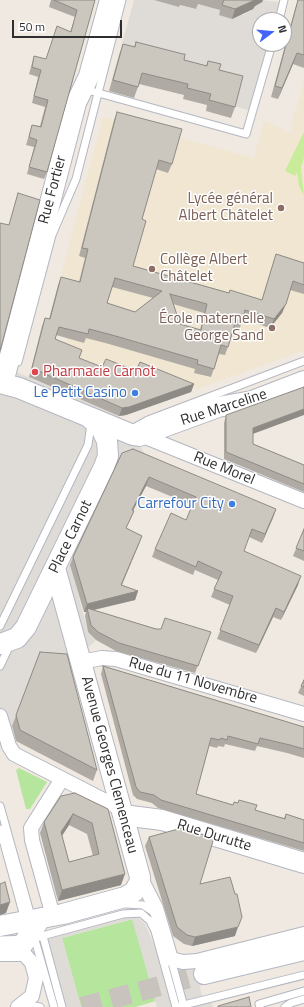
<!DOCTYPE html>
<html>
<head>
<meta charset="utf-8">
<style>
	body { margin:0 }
	#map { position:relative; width:304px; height:1007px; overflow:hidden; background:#efe9e1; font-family:"Titillium Web",sans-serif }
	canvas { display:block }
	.north { position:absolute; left:252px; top:12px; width:40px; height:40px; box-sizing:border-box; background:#fff; border:1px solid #ababab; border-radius:50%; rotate:74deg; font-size:11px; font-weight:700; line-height:16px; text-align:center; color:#2e2e2e }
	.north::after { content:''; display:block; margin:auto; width:14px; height:18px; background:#4264fb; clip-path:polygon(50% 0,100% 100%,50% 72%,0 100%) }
	.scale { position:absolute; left:12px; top:20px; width:110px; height:18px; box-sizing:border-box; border:2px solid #2e2e2e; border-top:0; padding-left:5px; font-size:12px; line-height:14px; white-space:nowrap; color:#2e2e2e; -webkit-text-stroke:3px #fff; paint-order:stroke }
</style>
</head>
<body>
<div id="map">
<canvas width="304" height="1007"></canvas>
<div class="north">N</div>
<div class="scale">50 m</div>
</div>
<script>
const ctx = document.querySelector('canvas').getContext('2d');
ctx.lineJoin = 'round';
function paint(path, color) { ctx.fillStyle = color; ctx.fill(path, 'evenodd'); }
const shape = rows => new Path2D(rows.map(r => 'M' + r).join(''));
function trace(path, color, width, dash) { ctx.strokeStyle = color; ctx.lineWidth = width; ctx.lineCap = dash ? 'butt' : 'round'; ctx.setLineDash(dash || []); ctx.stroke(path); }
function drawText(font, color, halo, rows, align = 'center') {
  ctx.font = font + ' "Titillium Web",sans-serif'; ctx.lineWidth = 3; ctx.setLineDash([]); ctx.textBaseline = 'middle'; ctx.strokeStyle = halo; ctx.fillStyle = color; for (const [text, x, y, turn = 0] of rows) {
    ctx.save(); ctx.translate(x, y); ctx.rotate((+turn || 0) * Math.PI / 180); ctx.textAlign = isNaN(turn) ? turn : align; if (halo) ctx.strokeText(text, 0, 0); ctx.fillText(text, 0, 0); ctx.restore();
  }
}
paint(shape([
	[304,78,304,350,198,389,136,368,132,377,61,351,67,334,47,328,103,117,254,158,264,121,287,131,287,133,291,133,292,131,290,129,296,108,298,108,297,105,299,97,302,97,302,95,300,94]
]), '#f0e6d1');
paint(shape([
	[19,768,47,782,30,809,26,809,16,770],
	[133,919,156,1001,135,1007,81,1007,62,938]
]), '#b6e59e');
paint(shape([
	[304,132,304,157,301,168,304,196,299,186,297,172,295,176,285,171]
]), '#c9ec9a');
paint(shape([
	[134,0,154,0,196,9,197,3,220,10,219,15,243,15,253,9,254,6,262,0,284,3,279,20,260,20,260,44,272,44,252,111,234,106,119,55],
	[0,365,119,416,154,467,71,566,88,632,96,640,79,656,63,665,36,663,11,729,0,726],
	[129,915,139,918,145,924,156,949,195,966,204,1004,211,1002,213,1007,157,1007,132,919,62,938,81,1007,65,1007,48,938]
]), '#dfdcd8');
trace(shape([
	[82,1007,204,974]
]), '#c8c4bd', 20, [20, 10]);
const lane = shape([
	[279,20,284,0],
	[84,89,246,134,272,44],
	[18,362,52,235,76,179,122,0],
	[130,430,148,420,304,361],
	[0,626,88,445,91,424],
	[0,666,10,645],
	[0,806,32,920],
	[0,829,25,920],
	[126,904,143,905,155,913],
	[39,932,44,940,62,1007],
	[33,933,54,1007],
	[0,940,31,939,123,914,141,913,150,921,155,931,176,1007,304,975],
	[171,959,184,1007],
	[24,1004,40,1007],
	[260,1007,259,1004,304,991],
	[285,1007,291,1003,304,999]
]);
const street = shape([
	[143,436,304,501],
	[81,662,102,658,116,659,304,714],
	[0,716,9,746,14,754,121,809],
	[140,877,156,908,171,959,183,962,197,961,304,934],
	[53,916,32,840,31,828,62,779],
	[18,951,26,956,32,963,36,978,32,996,18,1007]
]);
const secondary = shape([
	[0,383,19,388,133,435,139,436,218,407,252,401,304,381],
	[3,383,76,103,89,76,110,0],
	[0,644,17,638,26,627,104,467,108,456,107,441,101,428,90,418],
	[123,815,162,820,304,863],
	[0,926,63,914,125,897,134,892,140,881,140,877,55,568],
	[0,951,18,951,41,918],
	[204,974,304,950]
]);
trace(lane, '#b4b7c1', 9);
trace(street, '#b4b7c1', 16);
trace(secondary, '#b4b7c1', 22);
trace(lane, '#fff', 7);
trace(street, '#fff', 14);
trace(secondary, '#fff', 20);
paint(shape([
	[51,0,95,0,47,172,44,179,27,174,34,147,26,145,32,125,40,126,45,107,32,103,38,77,29,74,34,56,46,59,57,26,70,32,75,17,49,7],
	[154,0,263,0,262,2,255,6,253,9,232,19,219,15,220,10,198,4,196,9,180,5,179,7],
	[298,0,304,0,304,68,293,64,278,99,271,97,295,9],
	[136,42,184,60,206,66,208,61,219,70,235,107,231,118,206,111,207,105,183,99,184,95,139,84,134,98,109,91,119,55,123,44,134,47],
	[117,112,172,164,168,173,156,169,142,219,133,266,229,293,262,300,276,254,304,263,304,294,290,290,282,313,270,328,243,319,239,330,234,329,225,355,219,354,211,377,194,373,195,369,109,344,86,338,84,343,56,335,55,339,79,358,102,367,136,371,194,384,191,392,126,415,119,416,29,377,42,326,45,318,49,319,58,285,61,277,79,282,85,258,79,256,114,120],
	[112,287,153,298,135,312,107,303],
	[173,304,204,313,200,330,180,324],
	[18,193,0,351,9,225],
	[226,415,253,434,253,444,304,465,304,492,224,459,224,423],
	[122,453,276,509,262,543,249,537,244,551,298,585,281,620,273,617,256,653,217,639,230,605,211,597,218,580,195,570,193,575,152,557,155,549,186,520,192,505,146,486,133,510,134,511,126,528,142,536,122,585,138,591,135,600,94,610,156,629,208,639,195,673,116,651,96,640,88,632,85,616,86,612,84,612,70,565,73,557],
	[304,529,304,561,293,556],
	[40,652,97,770,93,781,16,741,12,726],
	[103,666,304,727,304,758,287,753,257,746,255,751,225,744,224,747,218,746,217,748,209,746,196,794,233,805,284,818,286,814,304,820,304,851,158,808,152,803,137,799,133,795,101,674],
	[304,680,304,696,298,693],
	[75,793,108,809,121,885,58,901,40,833,44,822],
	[69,825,87,834,93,856,69,862,62,836],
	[149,837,200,884,235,936,192,946,184,944,173,936,145,846]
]), '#afaba4');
paint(shape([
	[255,0,263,0,262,2,255,6,253,9,232,19,235,9],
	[297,53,293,64,278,99,282,88],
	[286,304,282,313,270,328,274,319],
	[194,384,191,392,126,415,119,416,122,408],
	[304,409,304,415,250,435,253,428],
	[149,477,146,486,129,518,132,510],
	[276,509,273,518,262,543,265,534],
	[142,536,139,544,118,593,121,585],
	[301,576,298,585,281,620,284,612],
	[138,591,135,600,88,611,87,608,86,612,84,612,87,604],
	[276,608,273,617,256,653,259,645],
	[73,814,69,825,57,843,61,832],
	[125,874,121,885,58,901,62,890],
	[10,902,6,913,0,915,0,905],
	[238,927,235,936,192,946,195,937]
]), '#8e8b86');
const building = shape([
	[54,0,95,0,47,172,29,167,37,140,29,137,32,125,41,127,48,100,34,96,41,70,32,67,34,56,46,59,57,26,71,32,77,10,54,0],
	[224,0,255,0,235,9,222,5,224,0],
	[298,0,304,0,304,55,297,53,282,88,275,86,298,0],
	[136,42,183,54,185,54,184,60,207,66,208,61,221,64,219,70,243,76,235,107,209,100,211,94,187,88,188,84,142,73,138,87,113,80,123,44,135,47,136,42],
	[117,112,182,129,172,164,159,160,142,219,146,221,133,266,229,293,230,290,262,300,276,254,304,263,304,285,293,281,286,304,274,319,245,310,242,321,236,320,228,347,221,345,214,369,197,364,198,360,112,335,89,329,88,334,59,327,55,339,82,350,79,358,102,367,106,359,136,371,140,362,194,384,129,407,122,408,32,368,45,318,50,319,61,277,80,282,88,249,82,248,117,112],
	[115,278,162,291,135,312,107,303,115,278],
	[170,294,207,304,201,330,180,324,170,294],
	[18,193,40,200,0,351,0,223,9,225,18,193],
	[304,387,304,409,253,428,253,444,304,465,304,484,226,452,226,415,304,387],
	[133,449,276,509,265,534,252,529,244,551,301,576,284,612,276,608,259,645,220,630,233,596,214,589,222,572,198,561,196,567,155,549,171,513,186,520,196,497,149,477,132,510,134,511,126,528,142,536,121,585,138,591,87,604,73,557,122,453,133,449],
	[304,529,304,551,296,548,304,529],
	[87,608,156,629,161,629,165,618,211,632,198,666,119,643,98,632,91,625,87,608],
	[40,652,67,654,97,770,20,730,16,715,40,652],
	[103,666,304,727,304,749,290,745,260,738,258,744,228,736,227,740,221,738,220,740,211,738,196,794,233,805,234,802,238,803,239,800,257,805,255,810,285,819,286,814,304,820,304,843,161,800,154,795,140,792,136,787,103,666],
	[304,680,304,687,301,686,304,680],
	[75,793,108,809,125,874,62,890,44,822,61,796,75,793],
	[73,814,92,823,99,854,69,862,61,832,73,814],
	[182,828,214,838,200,884,230,877,235,894,237,894,242,917,238,927,195,937,187,935,177,927,149,837,182,828],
	[5,882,10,902,0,905,0,884,5,882],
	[249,997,251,1007,218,1007,218,1006,249,997]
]);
paint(building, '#cbc7bf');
trace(building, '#8e8b86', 1);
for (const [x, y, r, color] of [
	[281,208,4,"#8d6e63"],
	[152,269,4,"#8d6e63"],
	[272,328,4,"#8d6e63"],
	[35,372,4,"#e0444e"],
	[135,393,4,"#3f7fe0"],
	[232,504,4,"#3f7fe0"]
]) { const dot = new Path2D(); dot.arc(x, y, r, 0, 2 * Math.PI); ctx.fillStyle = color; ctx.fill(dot); trace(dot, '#fff', 1.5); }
drawText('15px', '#2e2e2e', '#fff', [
	["Rue Fortier",53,190,-75],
	["Rue Marceline",224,408,-18],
	["Rue Morel",224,469,22],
	["Place Carnot",71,537,-64],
	["Rue du 11 Novembre",193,681,16],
	["Avenue Georges Clemenceau",109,765,75],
	["Rue Durutte",214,836,17]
]);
drawText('15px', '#785e54', '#fff', [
	["Lycée général",273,199],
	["Albert Châtelet",273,216],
	["Collège Albert",160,260,"left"],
	["Châtelet",160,277,"left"],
	["École maternelle",264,319],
	["George Sand",264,336]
], 'right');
drawText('15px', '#be3a42', '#fff', [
	["Pharmacie Carnot",43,372]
], 'left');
drawText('15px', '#366cbe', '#fff', [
	["Le Petit Casino",127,393],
	["Carrefour City",224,504]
], 'right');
</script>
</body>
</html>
